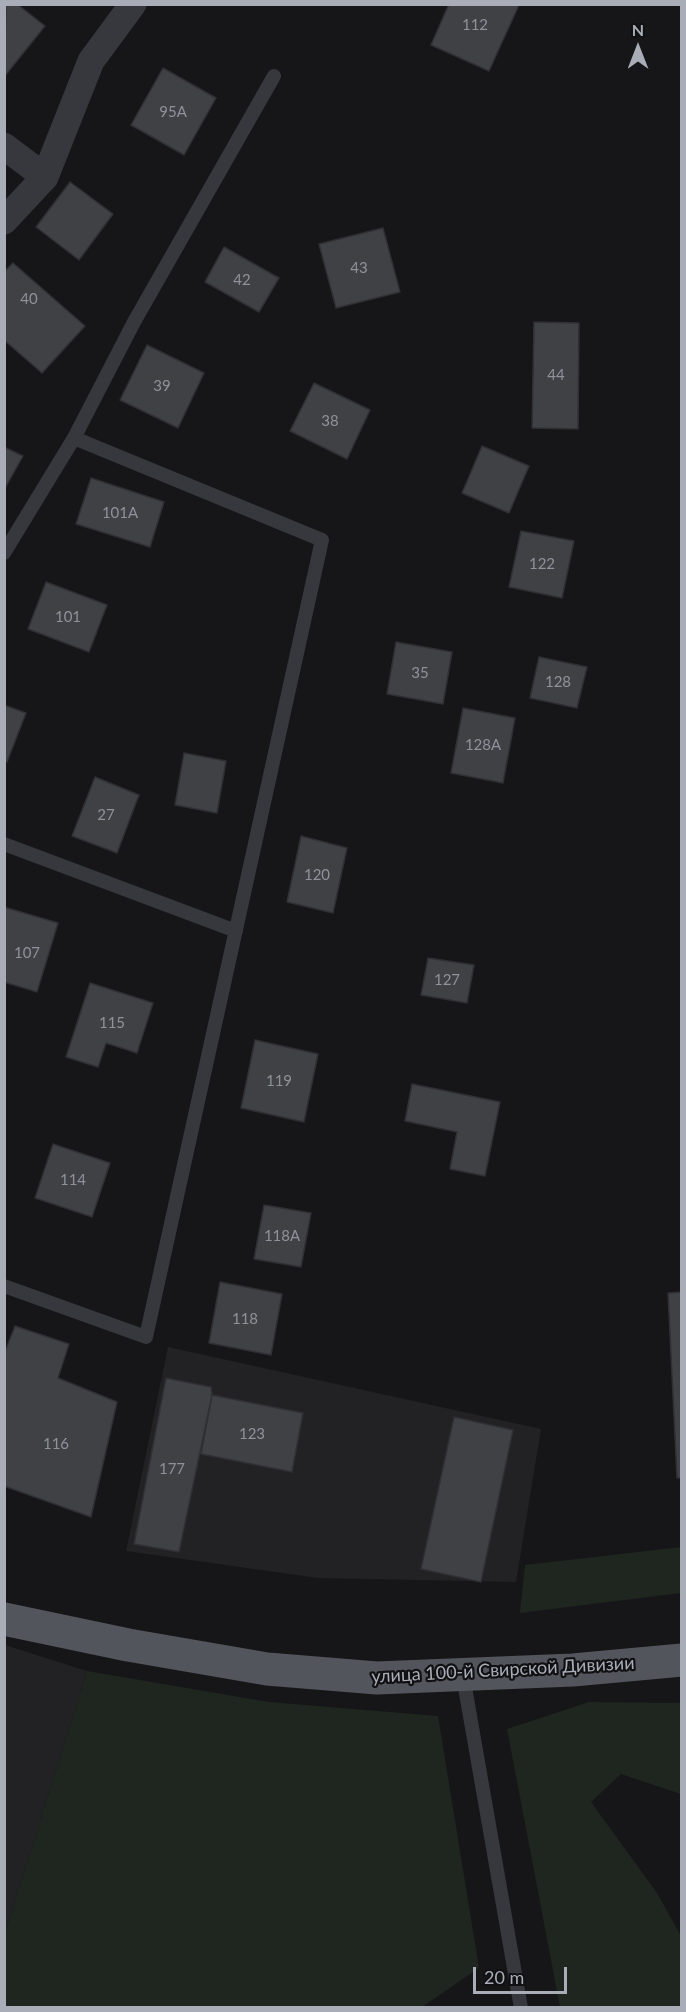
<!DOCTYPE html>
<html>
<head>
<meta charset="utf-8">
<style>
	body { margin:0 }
	#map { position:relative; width:686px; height:2012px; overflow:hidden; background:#161618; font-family:Lato,sans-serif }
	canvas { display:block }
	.frame { position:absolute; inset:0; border:6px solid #a8adb8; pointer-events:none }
	.north { position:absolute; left:608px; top:18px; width:60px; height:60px; -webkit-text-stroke:4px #111113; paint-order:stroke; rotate:0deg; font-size:16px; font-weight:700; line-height:24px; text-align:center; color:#a8adb8 }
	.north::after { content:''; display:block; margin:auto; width:21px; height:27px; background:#a8adb8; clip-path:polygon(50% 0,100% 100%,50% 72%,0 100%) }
	.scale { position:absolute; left:473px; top:1967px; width:94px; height:27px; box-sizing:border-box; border:3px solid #a8adb8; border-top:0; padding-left:8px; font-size:18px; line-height:21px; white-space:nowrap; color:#a8adb8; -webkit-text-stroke:4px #111113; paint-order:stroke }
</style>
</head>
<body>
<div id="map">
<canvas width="686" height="2012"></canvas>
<div class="frame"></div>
<div class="north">N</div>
<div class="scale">20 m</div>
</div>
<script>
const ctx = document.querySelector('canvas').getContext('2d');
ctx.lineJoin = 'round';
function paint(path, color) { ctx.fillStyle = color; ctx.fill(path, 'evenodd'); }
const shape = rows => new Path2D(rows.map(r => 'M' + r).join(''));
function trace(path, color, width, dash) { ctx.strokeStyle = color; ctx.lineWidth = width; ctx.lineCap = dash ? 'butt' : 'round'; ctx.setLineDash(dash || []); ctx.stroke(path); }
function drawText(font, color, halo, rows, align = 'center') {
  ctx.font = font + ' Lato,sans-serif'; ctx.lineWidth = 4.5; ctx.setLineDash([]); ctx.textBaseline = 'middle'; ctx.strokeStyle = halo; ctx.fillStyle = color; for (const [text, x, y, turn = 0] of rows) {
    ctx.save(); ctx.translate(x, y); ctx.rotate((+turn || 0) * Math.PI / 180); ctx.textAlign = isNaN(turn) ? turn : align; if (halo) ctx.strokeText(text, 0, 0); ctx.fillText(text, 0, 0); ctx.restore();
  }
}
paint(shape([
	[168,1347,541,1429,516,1582,318,1578,126,1551],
	[5,1645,87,1671,5,1933]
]), '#222225');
paint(shape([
	[681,1547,681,1593,520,1613,525,1565],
	[87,1671,269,1702,438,1716,479,1968,422,2007,5,2007,5,1933],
	[589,1702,681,1703,681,1794,621,1774,591,1802,657,1893,681,1936,681,2007,560,2007,507,1729]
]), '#1e261f');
const building = shape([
	[6,4,17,4,45,26,4,77,6,4],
	[449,4,519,5,489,71,431,45,449,4],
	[163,68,216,98,184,155,131,125,163,68],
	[70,182,113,214,79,260,36,227,70,182],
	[383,228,400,292,336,308,319,244,383,228],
	[224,247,279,278,259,312,205,282,224,247],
	[13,263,85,326,42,373,4,340,4,272,13,263],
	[534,322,579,323,578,429,532,428,534,322],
	[147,345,204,373,178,428,120,400,147,345],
	[314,383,370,410,347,459,290,431,314,383],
	[482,446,529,466,509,513,462,493,482,446],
	[4,447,23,456,4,490,4,447],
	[91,478,164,502,150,547,76,524,91,478],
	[521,531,574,541,562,598,509,587,521,531],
	[46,582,107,605,89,652,28,629,46,582],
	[396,642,452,652,443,704,387,694,396,642],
	[539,657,587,667,577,708,530,698,539,657],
	[4,705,26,713,7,762,4,761,4,705],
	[463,708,515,718,503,783,451,773,463,708],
	[184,753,226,761,217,813,175,805,184,753],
	[95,777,139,795,117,853,72,836,95,777],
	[301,836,347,848,333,913,287,902,301,836],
	[4,907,58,923,37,992,4,982,4,907],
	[428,958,474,965,467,1003,421,995,428,958],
	[90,983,153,1003,137,1053,106,1043,98,1067,66,1057,90,983],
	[255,1040,318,1054,304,1122,241,1108,255,1040],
	[412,1084,500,1102,485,1176,450,1169,457,1132,405,1121,412,1084],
	[53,1144,110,1163,92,1217,35,1198,53,1144],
	[264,1205,311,1213,301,1267,254,1259,264,1205],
	[220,1282,282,1294,271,1355,209,1343,220,1282],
	[682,1292,682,1478,677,1478,668,1293,682,1292],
	[15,1326,69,1344,58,1378,117,1402,91,1517,4,1486,4,1354,15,1326],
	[166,1378,211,1387,212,1395,179,1552,134,1544,166,1378],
	[212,1395,303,1413,292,1472,201,1454,212,1395],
	[454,1417,513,1430,481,1582,421,1569,454,1417]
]);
paint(building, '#404145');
trace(building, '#303034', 1.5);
trace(shape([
	[4,553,74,438,134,322,274,76],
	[4,844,236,931],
	[4,1286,146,1337,322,540,74,438],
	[463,1676,521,2008]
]), '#37383d', 14);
trace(shape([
	[4,146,45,177],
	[4,221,45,177,91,61,133,4]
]), '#37383d', 27);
trace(shape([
	[4,1619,128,1645,267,1669,377,1678,573,1670,682,1660]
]), '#53555c', 33);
drawText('15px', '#8e929b', null, [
	["112",475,25],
	["95А",173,112],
	["43",359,268],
	["42",242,280],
	["40",29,299],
	["44",556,375],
	["39",162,386],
	["38",330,421],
	["101А",120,513],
	["122",542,564],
	["101",68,617],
	["35",420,673],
	["128",558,682],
	["128А",483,745],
	["27",106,815],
	["120",317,875],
	["107",27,953],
	["127",447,980],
	["115",112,1023],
	["119",279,1081],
	["114",73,1180],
	["118А",282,1236],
	["118",245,1319],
	["123",252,1434],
	["116",56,1444],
	["177",172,1469]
]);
drawText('18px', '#a8adb8', '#111113', [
	["улица 100-й Свирской Дивизии",503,1670,-3]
]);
</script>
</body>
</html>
